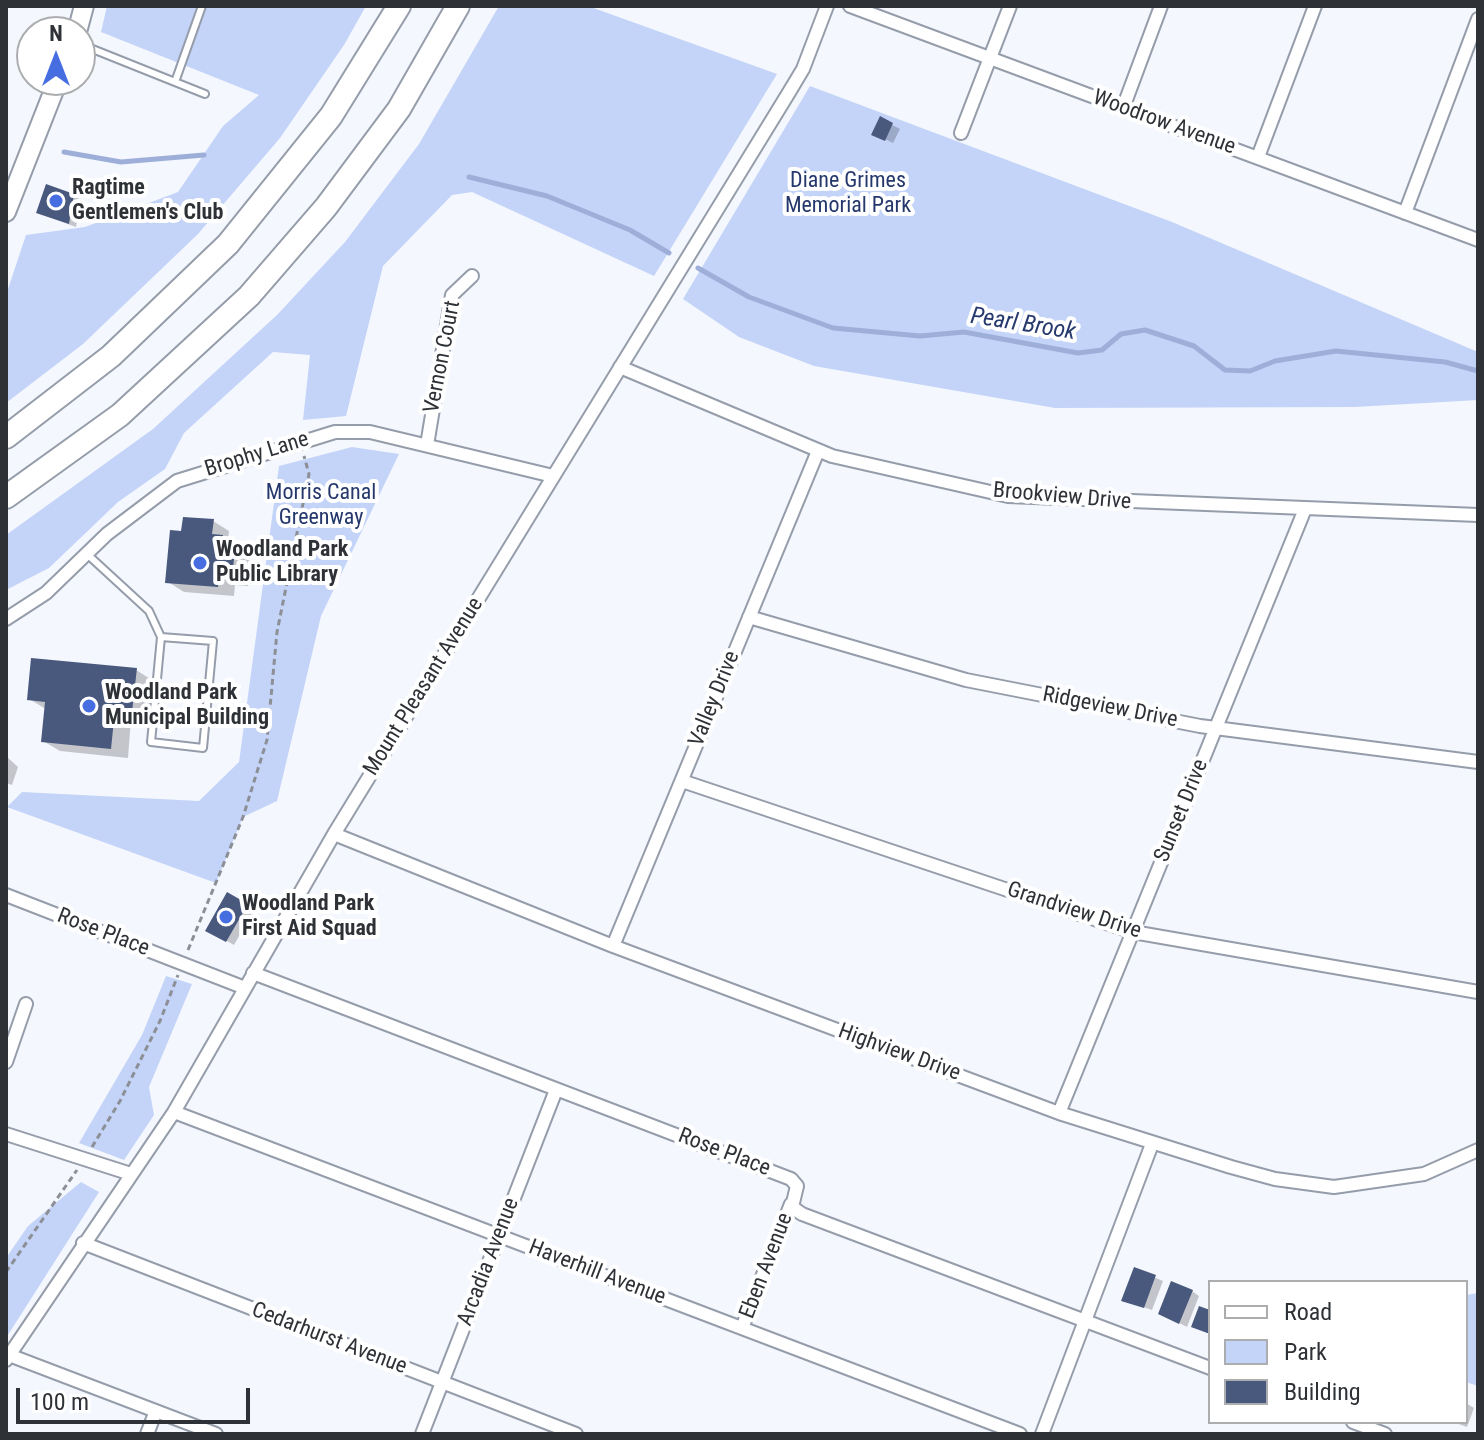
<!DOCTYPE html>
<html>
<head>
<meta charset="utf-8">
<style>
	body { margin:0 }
	#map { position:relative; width:1484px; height:1440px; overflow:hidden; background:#f4f7fd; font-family:"Roboto Condensed",sans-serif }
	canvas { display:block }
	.frame { position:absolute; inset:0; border:8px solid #2e3136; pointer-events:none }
	.legend { position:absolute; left:1208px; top:1280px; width:260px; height:144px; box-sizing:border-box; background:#fff; border:2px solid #abadaf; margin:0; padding:10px 14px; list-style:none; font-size:24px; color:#2e3136 }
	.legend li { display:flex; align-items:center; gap:16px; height:40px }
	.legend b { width:40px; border:2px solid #abadaf }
	.north { position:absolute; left:16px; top:16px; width:80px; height:80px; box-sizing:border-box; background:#fff; border:2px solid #abadaf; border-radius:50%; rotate:0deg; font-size:22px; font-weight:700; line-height:32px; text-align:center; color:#2e3136 }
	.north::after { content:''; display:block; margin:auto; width:28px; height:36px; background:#476ee1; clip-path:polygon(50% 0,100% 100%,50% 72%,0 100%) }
	.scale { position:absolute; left:16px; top:1388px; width:234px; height:36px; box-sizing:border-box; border:4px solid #2e3136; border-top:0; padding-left:10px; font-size:24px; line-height:28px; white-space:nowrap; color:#2e3136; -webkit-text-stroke:6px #fff; paint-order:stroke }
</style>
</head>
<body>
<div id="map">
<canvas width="1484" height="1440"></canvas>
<div class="frame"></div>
<ul class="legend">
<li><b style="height:10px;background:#fff"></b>Road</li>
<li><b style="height:22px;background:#c4d4f9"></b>Park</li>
<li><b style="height:22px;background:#49587d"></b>Building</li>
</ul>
<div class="north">N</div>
<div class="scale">100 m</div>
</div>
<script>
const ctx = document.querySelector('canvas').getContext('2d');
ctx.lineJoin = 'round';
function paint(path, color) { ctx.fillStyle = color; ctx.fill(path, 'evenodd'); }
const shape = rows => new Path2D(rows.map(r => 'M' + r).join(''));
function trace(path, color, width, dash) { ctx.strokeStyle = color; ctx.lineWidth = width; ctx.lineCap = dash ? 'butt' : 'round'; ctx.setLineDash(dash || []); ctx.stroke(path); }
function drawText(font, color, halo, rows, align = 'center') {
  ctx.font = font + ' "Roboto Condensed",sans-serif'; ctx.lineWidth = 8; ctx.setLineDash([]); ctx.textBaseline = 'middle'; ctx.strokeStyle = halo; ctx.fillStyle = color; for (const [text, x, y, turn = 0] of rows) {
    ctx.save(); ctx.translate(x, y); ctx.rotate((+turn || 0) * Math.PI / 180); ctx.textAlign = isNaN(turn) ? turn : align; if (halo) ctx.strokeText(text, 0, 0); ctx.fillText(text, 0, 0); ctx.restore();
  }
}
paint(shape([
	[107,6,366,6,344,45,280,138,198,234,83,344,6,403,6,295,26,235,85,227,178,192,223,126,259,95,101,32],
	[499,6,588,6,777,74,654,276,472,192,452,195,383,266,346,416,303,420,310,355,273,352,184,433,165,469,118,502,49,568,6,590,6,535,153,429,277,315,345,242,419,144],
	[810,86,1172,222,1478,352,1478,400,1355,407,1055,408,814,366,739,337,683,299],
	[352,447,399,454,321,616,277,801,243,817,216,883,7,807,22,792,199,801,239,762,279,466],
	[166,976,192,984,149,1087,154,1115,124,1160,79,1143,142,1035],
	[81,1182,99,1192,6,1338,6,1258,28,1226],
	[1478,1293,1478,1386,1466,1382,1466,1295]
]), '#c4d4f9');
paint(shape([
	[881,119,900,129,893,143,879,136],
	[73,195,81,200,76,227,46,216],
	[213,521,229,531,228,540,238,546,238,554,251,561,248,586,235,585,234,596,184,592,168,582,183,533],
	[136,670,152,680,148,720,131,718,128,758,60,751,43,741,46,709,29,699],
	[6,756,18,767,12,785,6,783],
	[228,895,254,910,234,945,208,930],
	[1135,1269,1163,1281,1152,1310,1123,1300],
	[1192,1291,1199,1296,1187,1327,1160,1313],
	[1466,1403,1474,1408,1467,1427,1453,1422,1466,1422]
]), '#0003');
trace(shape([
	[64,152,121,162,204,155],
	[469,177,547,196,630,230,669,253],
	[698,268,749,297,833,328,920,336,964,332,1078,353,1102,350,1121,334,1145,330,1194,346,1225,370,1250,371,1275,361,1336,351,1445,362,1478,371]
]), '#9dafd9', 5);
paint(shape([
	[880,116,893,123,885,141,871,135],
	[46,184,74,194,69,224,36,213],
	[183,517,214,519,212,534,223,535,221,549,235,550,232,577,219,576,218,587,165,583,170,530,181,531],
	[31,658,137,668,132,712,115,710,111,749,41,742,45,702,27,700],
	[227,892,248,904,226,942,205,931],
	[1134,1267,1156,1275,1144,1308,1121,1301],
	[1171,1281,1193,1290,1179,1324,1158,1314],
	[1199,1306,1210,1310,1210,1334,1191,1327]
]), '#49587d');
const lane = shape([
	[80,44,205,94],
	[175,82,202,6],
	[87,554,149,611,161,637,151,742,203,748,213,641,161,637]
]);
const street = shape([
	[850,6,1478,240],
	[1123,108,1161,6],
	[961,133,1010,6],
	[1258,157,1315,6],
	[1405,213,1478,19],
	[620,367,832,456,1008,496,1478,515],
	[427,445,452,295,472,276],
	[749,617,966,680,1200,726,1478,762],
	[6,619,46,593,107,534,177,481,335,432,370,432,553,476],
	[682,781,1133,932,1478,992],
	[334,834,613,946,1059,1113,1231,1167,1275,1179,1334,1187,1424,1174,1478,1150],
	[6,895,245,988],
	[613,946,818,451],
	[253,973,791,1179,797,1186,792,1207,802,1214,1210,1368],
	[6,1062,26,1004],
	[174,1112,1020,1434],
	[1059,1113,1305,509],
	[6,1134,131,1174],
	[83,1243,576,1434],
	[742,1328,791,1204],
	[9,1355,216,1434],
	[6,1360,174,1112,334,834,788,94,803,69,827,6],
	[1353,1422,1385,1434],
	[147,1434,156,1411],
	[422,1434,556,1090],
	[1042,1434,1152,1144]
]);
const secondary = shape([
	[77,32,84,6],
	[6,212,58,80]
]);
const highway = shape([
	[6,437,111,356,228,244,331,116,399,6],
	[6,497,120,415,249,296,326,207,399,109,458,6]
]);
trace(lane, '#959caa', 10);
trace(street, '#959caa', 16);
trace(secondary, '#959caa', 22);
trace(highway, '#959caa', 26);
trace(shape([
	[188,950,243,817,267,740,277,632,309,474,304,456],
	[92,1147,120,1101,160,1021,178,975],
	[6,1272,77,1170]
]), '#8c8f95', 3, [6, 4]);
trace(lane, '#fff', 6);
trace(street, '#fff', 12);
trace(secondary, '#fff', 18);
trace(highway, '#fff', 22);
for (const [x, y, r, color] of [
	[56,201,8,"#476ee1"],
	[200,563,8,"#476ee1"],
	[89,706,8,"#476ee1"],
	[226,917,8,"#476ee1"]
]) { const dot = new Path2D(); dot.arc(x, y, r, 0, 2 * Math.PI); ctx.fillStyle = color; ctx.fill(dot); trace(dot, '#fff', 3); }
drawText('22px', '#2e3136', '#fff', [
	["Woodrow Avenue",1164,123,20],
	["Vernon Court",443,357,-79],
	["Brophy Lane",257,455,-17],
	["Brookview Drive",1062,497,5],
	["Mount Pleasant Avenue",424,687,-58],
	["Valley Drive",715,699,-68],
	["Ridgeview Drive",1110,708,11],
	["Sunset Drive",1182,811,-68],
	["Grandview Drive",1074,911,18],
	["Rose Place",103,933,21],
	["Highview Drive",899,1053,20],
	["Rose Place",724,1153,21],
	["Arcadia Avenue",489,1262,-69],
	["Eben Avenue",767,1266,-69],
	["Haverhill Avenue",597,1273,21],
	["Cedarhurst Avenue",329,1339,21]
]);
drawText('22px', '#25386c', '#fff', [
	["Diane Grimes",848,181],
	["Memorial Park",848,206],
	["Morris Canal",321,493],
	["Greenway",321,518]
]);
drawText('bold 22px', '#2e3136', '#fff', [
	["Ragtime",72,188],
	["Gentlemen's Club",72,213],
	["Woodland Park",216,550],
	["Public Library",216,575],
	["Woodland Park",105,693],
	["Municipal Building",105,718],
	["Woodland Park",242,904],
	["First Aid Squad",242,929]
], 'left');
drawText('italic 24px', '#26396d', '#fff', [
	["Pearl Brook",1023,325,9]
]);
</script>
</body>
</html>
